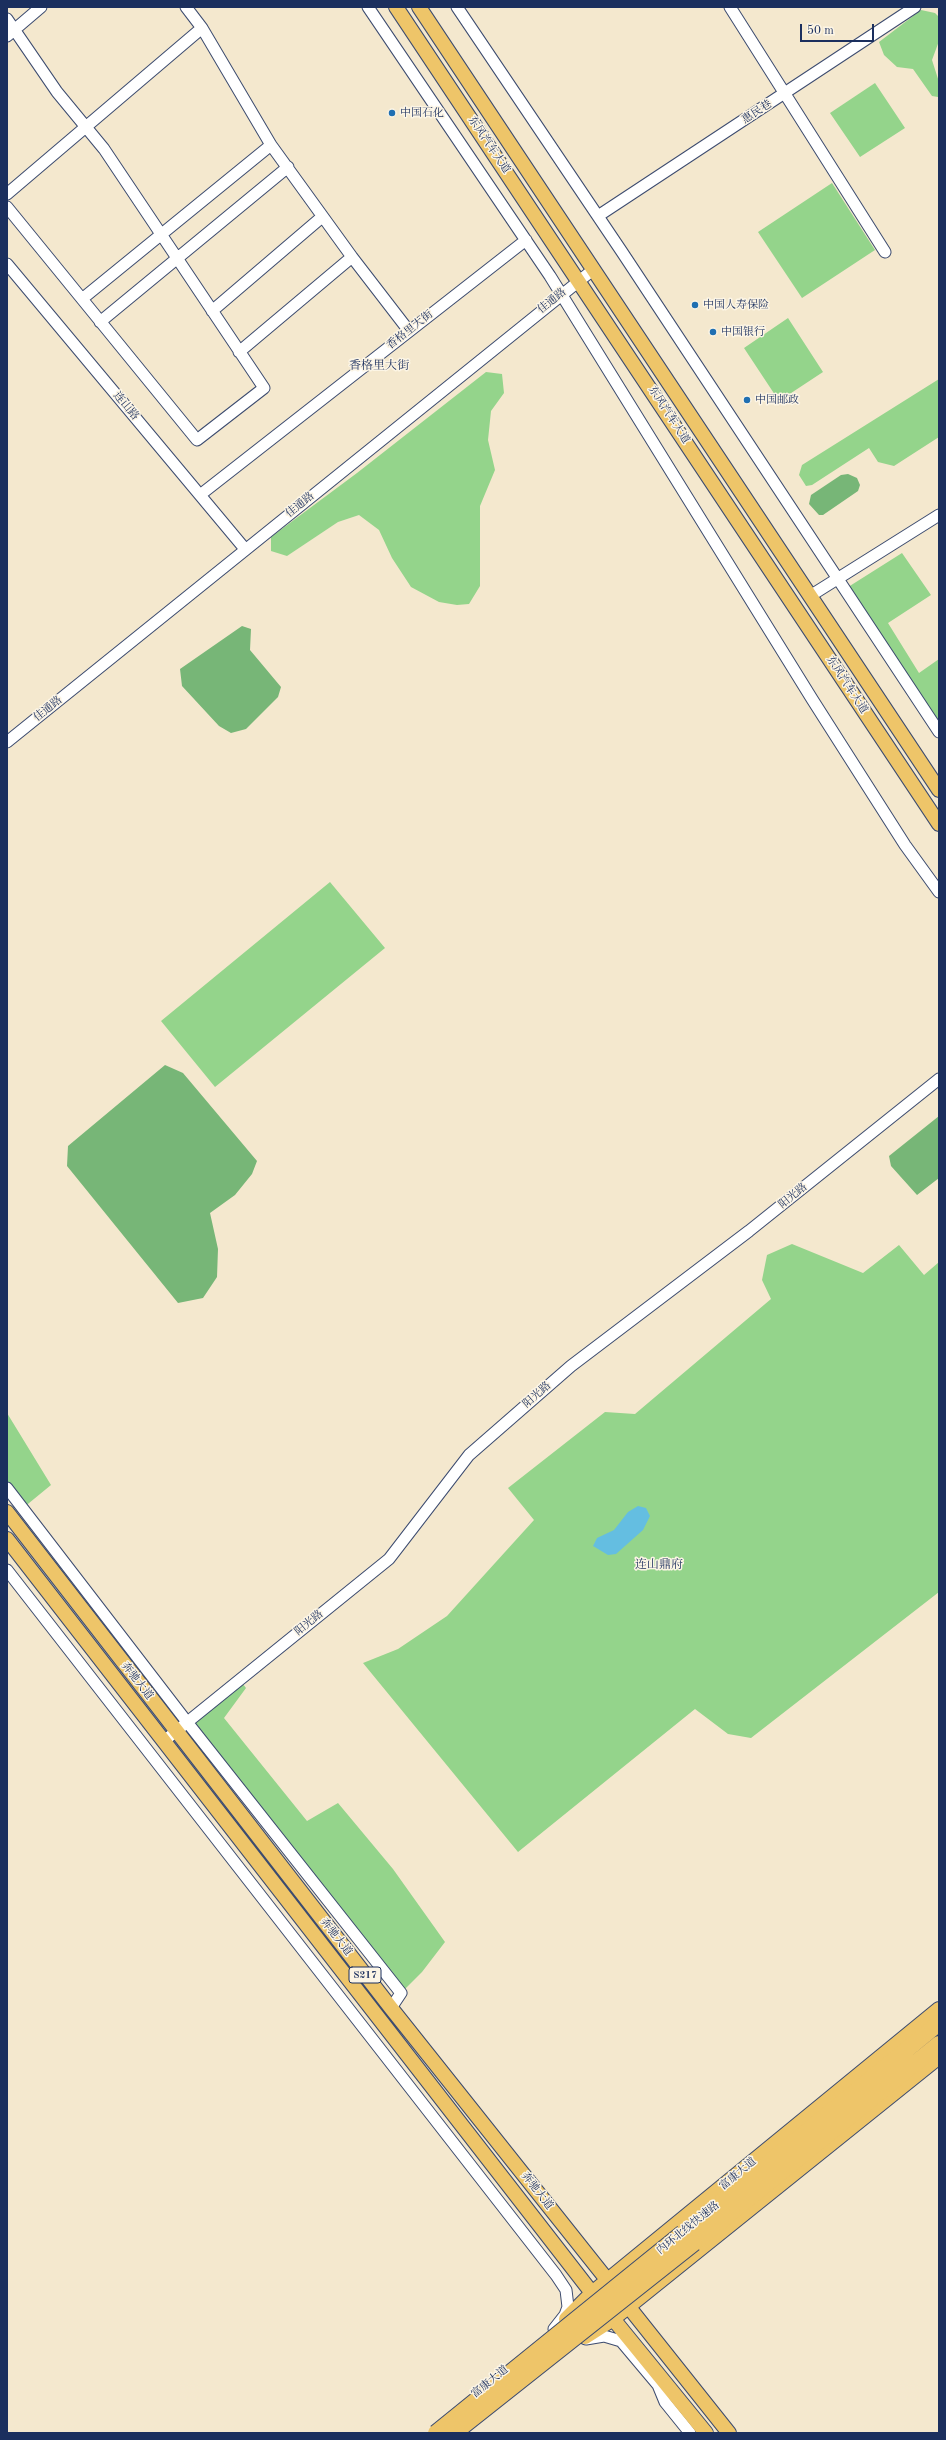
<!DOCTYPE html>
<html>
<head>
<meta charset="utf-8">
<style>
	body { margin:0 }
	#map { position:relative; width:946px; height:2440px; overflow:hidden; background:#f4e8ce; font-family:"Old Standard TT",serif }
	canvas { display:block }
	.frame { position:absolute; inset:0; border:8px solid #1b2f5e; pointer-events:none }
	.scale { position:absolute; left:800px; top:24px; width:74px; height:18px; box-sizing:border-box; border:2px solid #1b2f5e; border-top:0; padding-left:5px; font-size:12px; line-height:14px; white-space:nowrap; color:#1b2f5e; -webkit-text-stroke:3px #fcf5e5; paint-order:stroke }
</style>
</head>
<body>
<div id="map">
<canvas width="946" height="2440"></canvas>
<div class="frame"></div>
<div class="scale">50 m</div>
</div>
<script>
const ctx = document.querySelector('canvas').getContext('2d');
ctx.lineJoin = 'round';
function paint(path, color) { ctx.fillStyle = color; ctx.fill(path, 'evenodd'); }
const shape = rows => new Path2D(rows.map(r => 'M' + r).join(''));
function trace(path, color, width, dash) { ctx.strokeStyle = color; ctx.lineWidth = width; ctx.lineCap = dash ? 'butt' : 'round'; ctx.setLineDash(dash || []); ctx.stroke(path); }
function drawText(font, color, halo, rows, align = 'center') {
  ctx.font = font + ' "Old Standard TT","Noto Serif SC",serif'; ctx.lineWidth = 3; ctx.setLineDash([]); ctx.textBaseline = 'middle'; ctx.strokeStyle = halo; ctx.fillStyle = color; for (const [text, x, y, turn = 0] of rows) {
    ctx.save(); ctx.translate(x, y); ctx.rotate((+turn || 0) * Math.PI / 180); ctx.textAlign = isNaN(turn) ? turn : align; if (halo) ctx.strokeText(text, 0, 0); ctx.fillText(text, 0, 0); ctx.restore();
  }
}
paint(shape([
	[921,10,935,13,939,17,939,41,932,60,939,82,938,97,932,96,913,69,897,67,884,55,879,42],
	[875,83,905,128,860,157,830,113],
	[832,183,875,250,802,298,758,232],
	[788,318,823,372,779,401,744,348],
	[486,372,502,374,504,393,491,411,488,440,495,470,480,506,480,586,469,604,457,605,439,602,411,587,392,558,379,530,359,515,338,522,287,556,271,551,271,537,357,473],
	[939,379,939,437,894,466,878,462,869,448,812,485,806,486,799,475,802,465],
	[902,553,931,595,888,623,919,673,939,659,939,732,845,589],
	[330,882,385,948,215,1087,161,1021],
	[792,1244,863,1273,899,1245,924,1275,939,1262,939,1592,751,1738,728,1734,695,1709,518,1852,363,1663,398,1649,447,1616,534,1520,508,1488,605,1412,635,1414,771,1299,762,1280,767,1255],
	[7,1413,51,1485,23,1508,7,1488],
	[239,1679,246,1688,224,1718,307,1821,338,1803,393,1869,445,1942,422,1972,401,1993,187,1722]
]), '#94d48b');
paint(shape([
	[848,474,857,478,860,485,858,491,823,515,819,515,809,504,811,495,841,475],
	[242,626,251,629,250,650,281,687,278,697,246,729,231,733,219,726,182,686,180,669],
	[165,1065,183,1073,257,1161,252,1174,235,1195,210,1213,218,1249,217,1277,203,1298,178,1303,67,1166,68,1146],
	[939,1116,939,1178,917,1195,891,1166,889,1156]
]), '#77b677');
paint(shape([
	[638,1506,646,1508,650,1516,643,1530,616,1554,608,1555,593,1546,597,1538,614,1530,628,1512]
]), '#64bee1');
const minor = shape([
	[186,7,202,28,271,145,352,257,409,331],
	[368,7,550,276,812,699,905,845,939,892],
	[457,7,622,252,939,732],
	[730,7,885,252],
	[7,19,57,92,104,149,264,388,197,440,7,207],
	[7,36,41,7],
	[7,194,202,28],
	[598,216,915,7],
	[7,264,245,549],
	[82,299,271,145],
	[212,311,322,217],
	[100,322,288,167],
	[239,352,352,257],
	[200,495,526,240],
	[810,596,939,515],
	[7,742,594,269],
	[7,1488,187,1722,401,1993,391,2008],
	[7,1570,556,2275,566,2290,568,2307,565,2315,554,2329],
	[164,1741,389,1559,469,1455,571,1366,749,1231,939,1079],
	[586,2339,604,2336,621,2341,658,2385,665,2402,690,2433]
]);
const major = shape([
	[396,7,939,824],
	[419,7,939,790],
	[7,1512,391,2008,729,2433],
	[7,1539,592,2293,706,2433],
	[566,2319,592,2293,939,2009],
	[585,2337,613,2319,939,2057]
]);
const highway = shape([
	[683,2233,939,2023],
	[694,2243,939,2044]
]);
trace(minor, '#3c4b6f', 13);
trace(major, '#3c4b6f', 16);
trace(highway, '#3c4b6f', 18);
trace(minor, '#fff', 11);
trace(major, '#eec569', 14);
trace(highway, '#eec569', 16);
const highwayBridge = shape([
	[436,2433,683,2233],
	[454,2433,694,2243]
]);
trace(highwayBridge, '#3c4b6f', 18, []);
trace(highwayBridge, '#eec569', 16);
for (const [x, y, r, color] of [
	[392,113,4,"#1f6fb2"],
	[695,305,4,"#1f6fb2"],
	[713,332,4,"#1f6fb2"],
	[747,400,4,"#1f6fb2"]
]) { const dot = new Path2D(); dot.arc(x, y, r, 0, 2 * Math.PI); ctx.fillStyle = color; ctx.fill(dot); trace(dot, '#fcf5e5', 1.5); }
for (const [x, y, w] of [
	[365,1975,32]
]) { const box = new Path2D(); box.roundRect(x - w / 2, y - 8, w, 16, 3); ctx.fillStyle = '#fcf5e5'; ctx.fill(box); trace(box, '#1b2f5e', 1); }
drawText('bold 10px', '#1b2f5e', null, [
	["S217",365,1975]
]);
drawText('11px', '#1b2f5e', '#fcf5e5', [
	["惠民巷",757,112,-33],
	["东风汽车大道",489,145,56],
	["佳通路",552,301,-39],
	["香格里大街",410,330,-38],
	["连山路",126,406,50],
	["东风汽车大道",669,415,57],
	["佳通路",300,505,-39],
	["东风汽车大道",847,685,57],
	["佳通路",48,709,-39],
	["阳光路",793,1196,-39],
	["阳光路",537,1395,-41],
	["阳光路",309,1623,-39],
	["奔驰大道",137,1681,52],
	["奔驰大道",336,1937,52],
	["富康大道",738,2174,-40],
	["奔驰大道",537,2191,52],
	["内环北线快速路",688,2228,-39],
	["富康大道",490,2382,-39]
]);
drawText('11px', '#1b2f5e', '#fcf5e5', [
	["中国石化",400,113],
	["中国人寿保险",703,305],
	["中国银行",721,332],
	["中国邮政",755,400]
], 'left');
drawText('12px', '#1b2f5e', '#fcf5e5', [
	["香格里大街",379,366],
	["连山鼎府",659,1565]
]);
</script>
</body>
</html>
